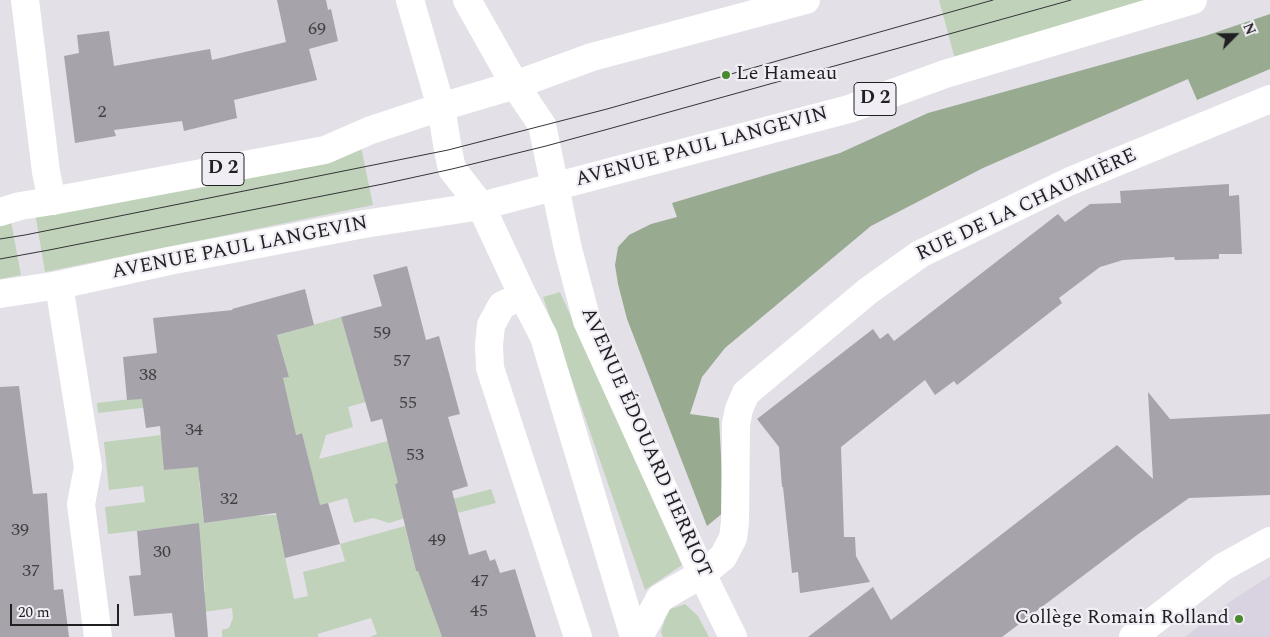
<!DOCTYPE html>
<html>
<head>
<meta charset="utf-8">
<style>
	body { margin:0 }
	#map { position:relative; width:1270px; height:637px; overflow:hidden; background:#e3e0e8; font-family:Spectral,serif }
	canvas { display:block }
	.north { position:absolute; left:1210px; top:10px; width:50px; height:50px; -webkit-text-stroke:4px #f1edf5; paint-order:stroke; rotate:67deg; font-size:14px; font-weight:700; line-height:20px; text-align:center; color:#201f22 }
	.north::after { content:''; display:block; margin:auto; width:18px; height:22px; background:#201f22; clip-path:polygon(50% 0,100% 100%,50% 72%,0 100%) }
	.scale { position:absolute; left:10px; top:604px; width:109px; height:22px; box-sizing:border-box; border:2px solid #201f22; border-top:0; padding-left:6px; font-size:15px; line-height:18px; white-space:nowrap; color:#201f22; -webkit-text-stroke:4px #f1edf5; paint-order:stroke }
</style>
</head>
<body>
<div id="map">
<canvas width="1270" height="637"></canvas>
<div class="north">N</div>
<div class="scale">20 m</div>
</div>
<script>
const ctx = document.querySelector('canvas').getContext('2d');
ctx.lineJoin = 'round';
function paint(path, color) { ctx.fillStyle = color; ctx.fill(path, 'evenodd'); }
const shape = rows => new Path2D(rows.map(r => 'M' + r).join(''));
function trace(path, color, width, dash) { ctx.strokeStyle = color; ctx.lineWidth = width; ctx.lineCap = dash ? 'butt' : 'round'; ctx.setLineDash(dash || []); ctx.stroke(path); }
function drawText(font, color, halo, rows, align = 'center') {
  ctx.font = font + ' Spectral,serif'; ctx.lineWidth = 4.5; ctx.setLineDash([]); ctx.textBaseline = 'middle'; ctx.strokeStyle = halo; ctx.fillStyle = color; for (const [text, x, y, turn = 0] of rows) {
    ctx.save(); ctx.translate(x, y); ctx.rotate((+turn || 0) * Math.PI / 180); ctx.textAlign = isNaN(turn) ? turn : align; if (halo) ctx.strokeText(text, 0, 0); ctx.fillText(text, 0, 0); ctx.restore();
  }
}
paint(shape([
	[1270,576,1270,637,1185,637,1231,601]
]), '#d8d2e1');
paint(shape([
	[939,0,1162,0,956,63],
	[361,147,373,205,45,272,35,213,66,212,331,160],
	[10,216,21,275,0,279,0,220],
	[560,292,682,565,645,590,543,297],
	[341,317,353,359,369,401,348,407,353,427,326,435,319,459,388,441,408,517,389,523,373,518,354,523,347,498,289,514,285,557,294,599,308,596,303,572,345,561,340,544,405,526,416,571,435,565,450,610,434,615,442,637,370,637,377,634,371,618,318,634,318,637,222,637,222,630,229,628,233,618,232,608,190,614,187,594,205,592,203,567,186,569,197,524,108,534,105,507,145,502,143,486,109,490,104,442,161,435,165,470,231,463,210,400,98,413,97,403,260,384,289,377,277,335],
	[302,433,309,462,280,470,284,438],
	[258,473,289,514,254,516,204,523,199,481],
	[491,489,496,503,411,525,434,504],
	[685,604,698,616,709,637,663,637,661,632,668,610]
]), '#c0d3ba');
paint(shape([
	[1270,14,1270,69,1197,100,1188,79,983,168,871,226,725,348,702,377,690,414,719,418,724,512,707,526,627,319,618,284,615,265,618,247,629,235,651,224,677,217,672,203,840,153,928,113,1205,36]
]), '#98ab91');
paint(shape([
	[277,0,326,0,328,10,331,9,338,41,309,49,317,80,234,100,237,118,184,131,182,121,114,130,116,136,75,143,64,56,79,53,77,35,109,31,114,66,210,49,212,60,286,42],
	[1229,184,1229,196,1239,195,1242,254,1219,254,1219,259,1175,260,1174,257,1123,260,1100,267,1059,298,1062,303,957,385,954,381,935,395,925,380,841,447,844,537,855,537,856,556,870,582,800,593,798,572,792,573,783,487,782,487,779,447,757,419,873,329,880,339,888,333,894,341,1058,214,1065,222,1090,204,1121,203,1120,191],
	[407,266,426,340,439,336,460,414,448,417,468,486,452,491,469,555,486,550,490,561,495,559,500,573,515,569,536,637,442,637,418,571,416,571,395,484,398,483,382,419,371,422,341,317,382,306,373,275],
	[305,289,314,325,277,335,289,377,283,378,296,435,302,433,320,505,328,503,340,544,285,558,276,513,204,523,198,467,164,470,160,426,146,428,142,399,127,400,123,357,157,353,153,318,233,310,232,309],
	[19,386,33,494,47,493,54,590,63,589,69,637,0,637,0,387],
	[1148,392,1170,419,1270,414,1270,495,1189,498,1137,535,1002,637,808,637,873,587,891,620,1117,445,1153,479],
	[199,523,208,637,175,637,172,613,134,616,129,576,141,575,137,531]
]), '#a6a3ab');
trace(shape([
	[25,0,46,172,52,201],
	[410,0,441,107,448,150,452,169,481,206,523,296,544,337,634,637],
	[467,0,515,85,542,125,568,249,587,321,702,574,733,637],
	[59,285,88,467,81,504,98,637],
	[523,296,502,305,491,325,489,345,490,368,578,637],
	[639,637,660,598,702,574,723,557,733,538,735,522,736,424,739,409,746,393,868,291,920,254,1068,182,1270,99],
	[1133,637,1223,567,1270,541]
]), '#fff', 28);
trace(shape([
	[0,212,20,206,52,201,325,150,371,130,441,107,515,85,592,57,806,0],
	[0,294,59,285,169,261,364,224,481,206,849,109,945,74,1193,0]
]), '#fff', 28);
trace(shape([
	[0,239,25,235,448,150,607,109,993,0],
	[0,259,49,250,383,184,452,169,546,146,612,128,1071,0]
]), '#353437', 1);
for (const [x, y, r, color] of [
	[726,75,5,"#488a2d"],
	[1239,619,5,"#488a2d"]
]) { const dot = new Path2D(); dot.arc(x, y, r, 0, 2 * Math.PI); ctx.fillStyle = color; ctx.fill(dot); trace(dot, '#f1edf5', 2); }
drawText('18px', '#424044', null, [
	["69",317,30],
	["2",102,113],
	["59",382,334],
	["57",402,362],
	["38",148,376],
	["55",408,404],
	["34",194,431],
	["53",415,456],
	["32",229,500],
	["39",20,531],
	["49",437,541],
	["30",162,553],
	["37",31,572],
	["47",480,582],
	["45",479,612]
]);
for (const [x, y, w] of [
	[875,99,42],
	[223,169,42]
]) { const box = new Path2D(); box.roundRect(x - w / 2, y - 16.5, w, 33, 4); ctx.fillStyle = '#f1edf5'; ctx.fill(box); trace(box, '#201f22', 1); }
drawText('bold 19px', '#201f22', null, [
	["D 2",875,99],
	["D 2",223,169]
]);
drawText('20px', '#201f22', '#f1edf5', [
	["Le Hameau",736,75],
	["Collège Romain Rolland",1229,619,"right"]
], 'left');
drawText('20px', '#201f22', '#f1edf5', [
	["AVENUE PAUL LANGEVIN",702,148,-15],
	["RUE DE LA CHAUMIÈRE",1027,206,-25],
	["AVENUE PAUL LANGEVIN",240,249,-11],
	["AVENUE ÉDOUARD HERRIOT",645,443,66]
]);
</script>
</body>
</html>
